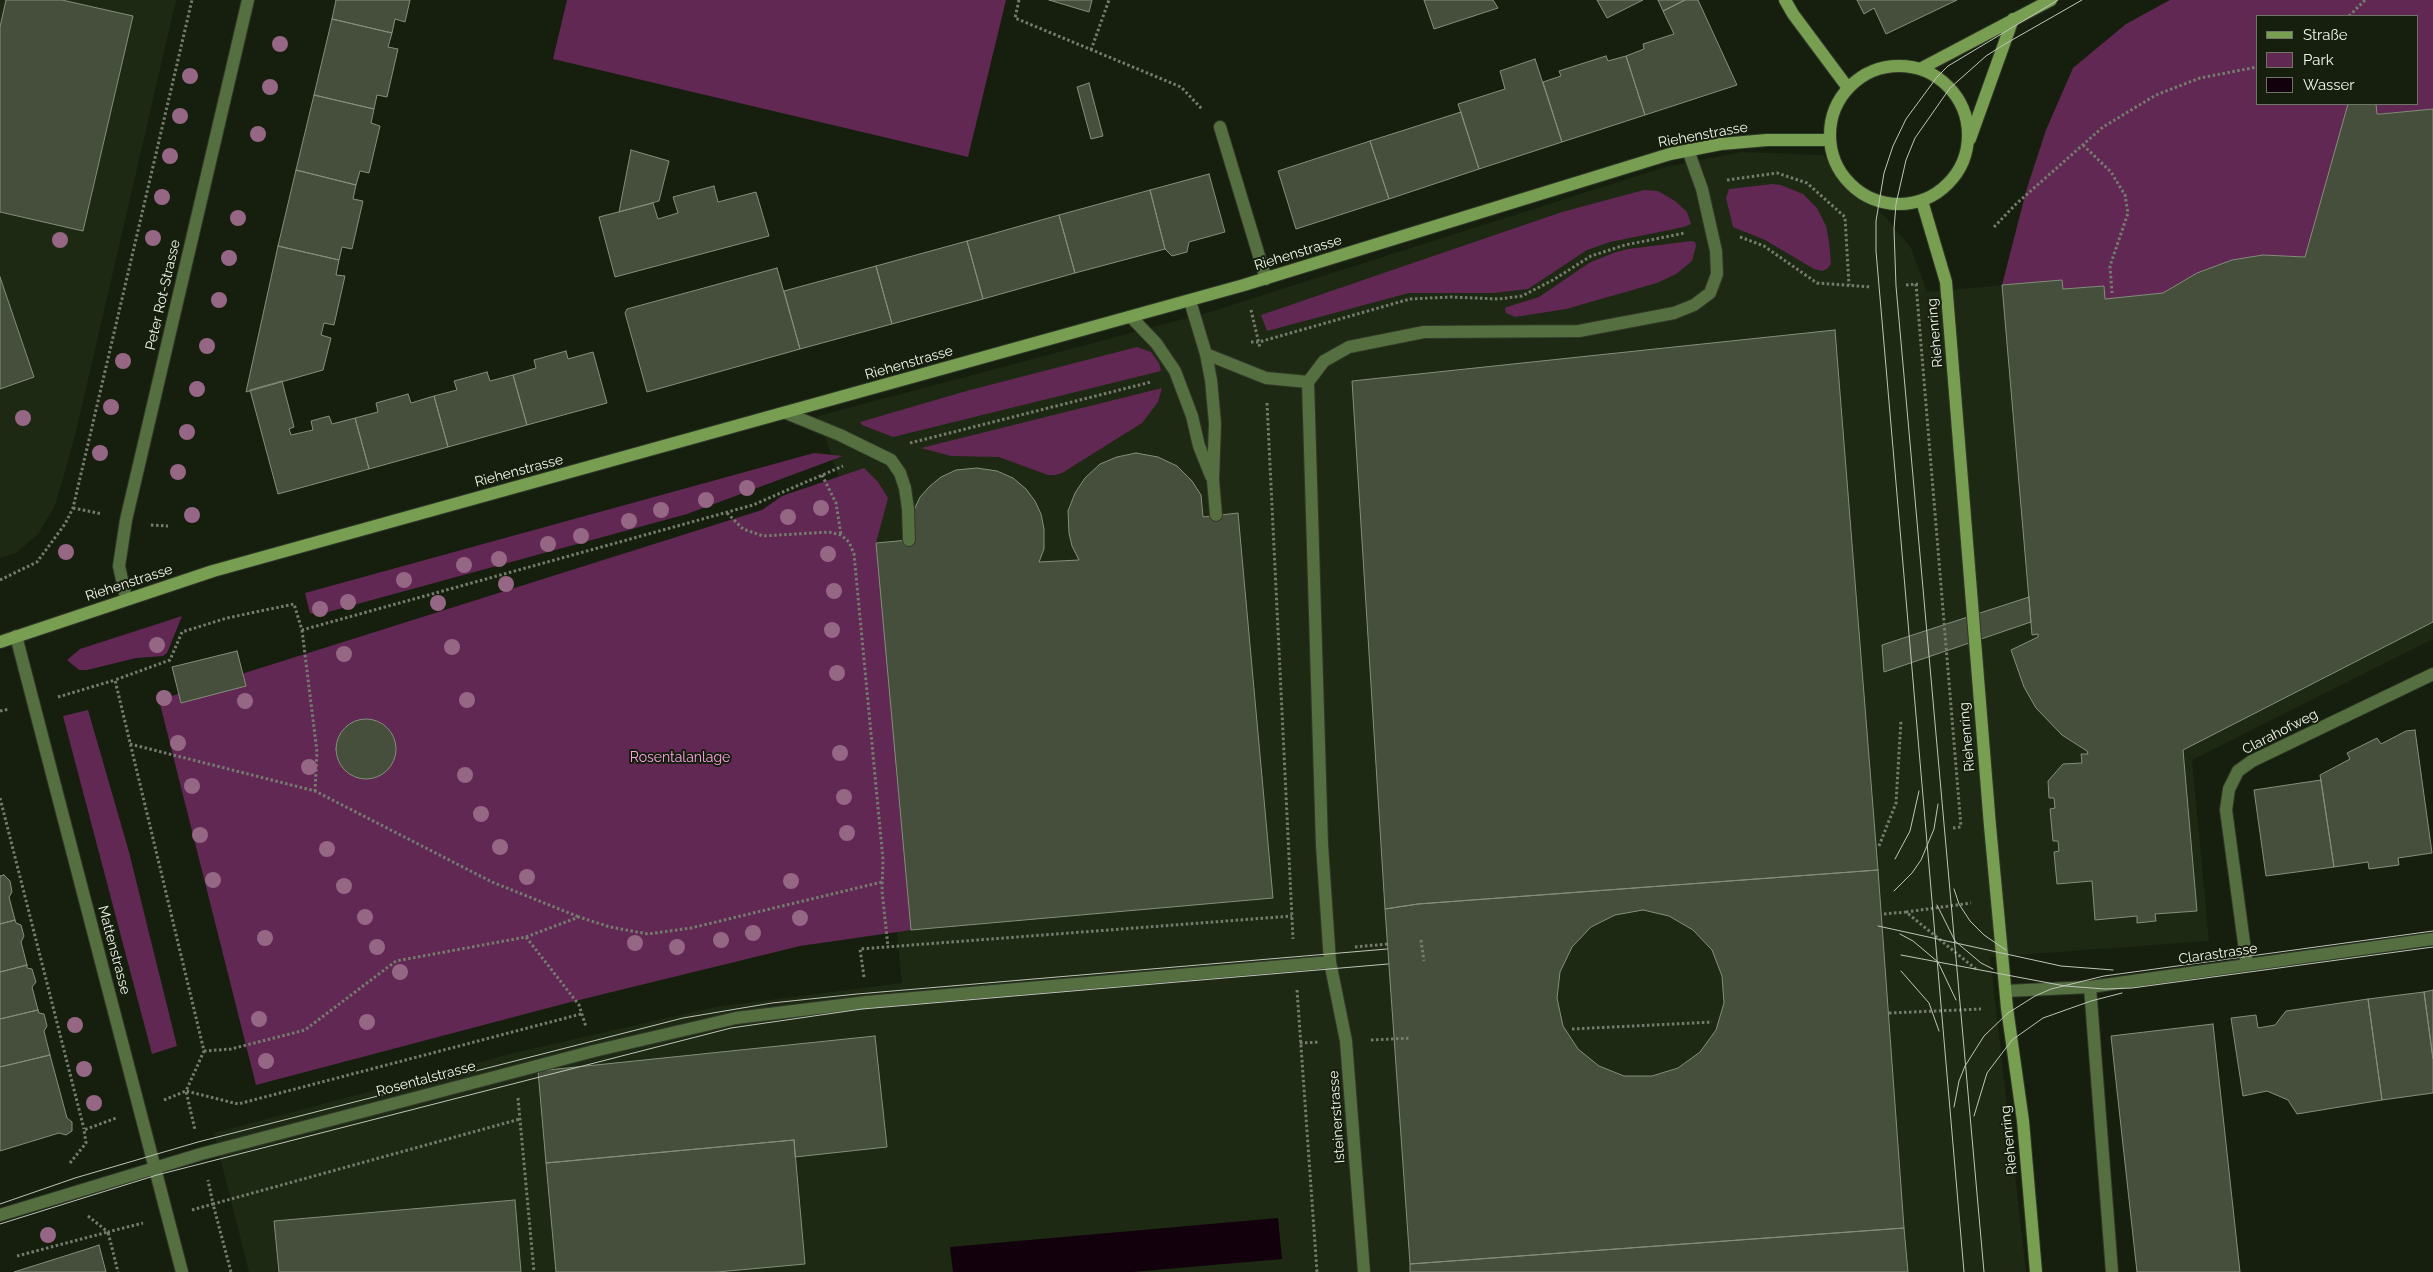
<!DOCTYPE html>
<html>
<head>
<meta charset="utf-8">
<style>
	body { margin:0 }
	#map { position:relative; width:2433px; height:1272px; overflow:hidden; background:#161f0e; font-family:Raleway,sans-serif }
	canvas { display:block }
	.legend { position:absolute; left:2256px; top:15px; width:162px; height:90px; box-sizing:border-box; background:#161f0e; border:1px solid #6e7567; margin:0; padding:6px 9px; list-style:none; font-size:15px; color:#f1f7ec }
	.legend li { display:flex; align-items:center; gap:10px; height:25px }
	.legend b { width:25px; border:1px solid #6e7567 }
</style>
</head>
<body>
<div id="map">
<canvas width="2433" height="1272"></canvas>
<ul class="legend">
<li><b style="height:6px;background:#789f51"></b>Straße</li>
<li><b style="height:14px;background:#602853"></b>Park</li>
<li><b style="height:14px;background:#12000d"></b>Wasser</li>
</ul>
</div>
<script>
const ctx = document.querySelector('canvas').getContext('2d');
ctx.lineJoin = 'round';
function paint(path, color) { ctx.fillStyle = color; ctx.fill(path, 'evenodd'); }
const shape = rows => new Path2D(rows.map(r => 'M' + r).join(''));
function trace(path, color, width, dash) { ctx.strokeStyle = color; ctx.lineWidth = width; ctx.lineCap = dash ? 'butt' : 'round'; ctx.setLineDash(dash || []); ctx.stroke(path); }
function drawText(font, color, halo, rows, align = 'center') {
  ctx.font = font + ' Raleway,sans-serif'; ctx.lineWidth = 4; ctx.setLineDash([]); ctx.textBaseline = 'middle'; ctx.strokeStyle = halo; ctx.fillStyle = color; for (const [text, x, y, turn = 0] of rows) {
    ctx.save(); ctx.translate(x, y); ctx.rotate((+turn || 0) * Math.PI / 180); ctx.textAlign = isNaN(turn) ? turn : align; if (halo) ctx.strokeText(text, 0, 0); ctx.fillText(text, 0, 0); ctx.restore();
  }
}
paint(shape([
	[0,0,176,0,75,436,55,506,38,534,16,553,0,558],
	[2348,104,2376,104,2378,109,2433,109,2433,639,2192,760,2209,941,1990,957,2026,1272,249,1272,214,1133,514,1053,715,1007,902,983,856,528,818,416,1210,312,1662,168,1741,152,1823,155,1886,218,1911,248,1927,292,2062,280,2063,289,2104,286,2105,298,2163,293,2197,273,2232,260,2263,255,2305,257]
]), '#1e2913');
paint(shape([
	[567,0,1006,0,968,157,553,59],
	[2170,0,2433,0,2433,109,2377,114,2376,104,2417,104,2417,16,2257,16,2257,104,2349,104,2305,257,2263,255,2232,260,2197,273,2163,293,2105,299,2104,286,2063,289,2062,280,2002,285,2027,188,2046,130,2073,68,2126,24],
	[1772,184,1781,185,1803,194,1817,208,1826,226,1829,242,1831,264,1827,269,1822,271,1814,269,1765,240,1733,227,1726,198,1729,189],
	[1644,190,1658,191,1675,201,1687,212,1691,224,1684,227,1610,242,1587,250,1528,289,1494,293,1409,293,1267,331,1261,315,1562,212],
	[1691,241,1695,242,1696,246,1692,261,1676,274,1657,283,1566,309,1515,317,1506,313,1505,308,1507,307,1539,297,1589,263,1613,253,1628,249],
	[1137,347,1151,352,1159,363,1161,371,893,437,862,425,860,422,970,390],
	[1162,388,1158,402,1142,423,1062,473,1055,475,1048,475,999,457,951,456,921,448],
	[814,453,843,456,687,514,317,615,310,613,305,593],
	[864,468,878,482,888,498,876,543,911,930,800,946,567,1003,256,1085,159,700,762,510,782,496],
	[182,616,167,653,163,656,136,658,87,670,79,670,67,660,80,649],
	[88,710,129,852,177,1046,152,1054,63,716]
]), '#602853');
paint(shape([
	[1278,1218,1282,1259,1132,1272,953,1272,950,1247]
]), '#12000d');
const building = shape([
	[6,0,62,0,133,16,83,231,0,212,0,27,6,0],
	[336,0,410,0,405,22,395,19,392,33,332,19,336,0],
	[1049,0,1092,0,1089,12,1049,0],
	[1424,0,1493,0,1498,8,1434,29,1424,0],
	[1597,0,1643,0,1607,18,1597,0],
	[1658,0,1685,0,1663,11,1658,0],
	[1685,0,1698,0,1737,85,1645,115,1626,56,1644,49,1643,44,1674,34,1663,11,1685,0],
	[1857,0,1957,0,1886,34,1874,8,1864,14,1857,0],
	[332,19,392,33,388,47,398,49,387,97,377,95,374,109,314,95,332,19],
	[1606,56,1608,61,1626,56,1645,115,1562,142,1543,82,1561,76,1559,71,1606,56],
	[1535,59,1562,142,1479,169,1458,104,1505,89,1500,71,1535,59],
	[1089,83,1103,136,1091,139,1077,87,1089,83],
	[314,95,374,109,371,123,380,126,369,173,360,171,356,185,296,170,314,95],
	[2348,104,2376,104,2377,114,2381,114,2433,109,2433,622,2183,750,2197,911,2155,914,2156,921,2137,923,2137,916,2095,920,2092,881,2057,884,2054,852,2059,851,2058,841,2053,841,2050,809,2055,808,2054,798,2049,798,2048,781,2063,764,2082,763,2081,754,2088,754,2087,751,2062,735,2036,708,2024,687,2011,650,2038,637,2038,634,2032,635,2002,285,2062,280,2063,289,2104,286,2105,299,2163,293,2197,273,2232,260,2263,255,2305,257,2348,104],
	[1461,112,1479,169,1389,199,1370,141,1461,112],
	[1370,141,1389,199,1296,229,1278,171,1370,141],
	[631,150,669,161,659,201,619,212,631,150],
	[296,170,356,185,353,199,363,201,352,249,342,247,339,260,278,246,296,170],
	[1209,174,1225,232,1189,242,1187,252,1172,256,1165,249,1150,190,1209,174],
	[714,186,718,202,756,192,769,236,615,277,599,217,653,203,658,219,678,213,673,197,714,186],
	[1150,190,1165,249,1075,273,1059,215,1150,190],
	[1059,215,1075,273,983,299,967,241,1059,215],
	[967,241,983,299,892,324,876,266,967,241],
	[278,246,339,260,336,275,345,276,334,325,324,323,321,335,331,338,323,370,246,392,278,246],
	[876,266,892,324,800,349,784,291,876,266],
	[777,268,800,349,647,392,625,313,627,309,777,268],
	[0,277,34,377,0,389,0,277],
	[1835,330,1878,870,1418,904,1385,909,1352,381,1835,330],
	[566,351,568,359,593,352,607,403,527,425,513,375,536,368,534,360,566,351],
	[487,372,490,381,513,375,527,425,448,447,434,396,457,390,454,381,487,372],
	[282,381,294,427,289,429,291,435,313,430,311,421,329,416,332,424,355,418,369,469,278,494,250,390,282,381],
	[408,394,411,403,434,396,448,447,369,469,355,418,378,412,376,403,408,394],
	[1136,453,1158,457,1177,466,1192,481,1201,495,1203,517,1238,513,1273,898,911,930,876,543,909,540,914,510,920,497,930,486,941,477,956,470,977,468,997,471,1013,478,1026,489,1035,501,1041,514,1044,529,1044,549,1039,562,1079,560,1072,546,1069,533,1068,511,1075,493,1085,478,1100,464,1117,457,1136,453],
	[2029,597,2031,622,1884,672,1882,645,2029,597],
	[237,651,246,686,181,703,172,667,237,651],
	'336 749a30 30 0 1 1 60 0a30 30 0 1 1-60 0Z',
	[2415,730,2432,853,2398,858,2399,865,2369,869,2368,862,2334,867,2320,775,2350,759,2347,753,2377,738,2381,744,2406,731,2415,730],
	[2321,780,2334,867,2266,876,2254,790,2321,780],
	[1878,870,1904,1228,1410,1264,1385,909,1418,904,1878,870],
	[1643,910,1669,916,1693,930,1712,950,1722,976,1724,1003,1716,1030,1700,1052,1678,1068,1652,1076,1624,1076,1599,1066,1578,1049,1563,1026,1557,998,1560,972,1572,947,1591,927,1615,915,1643,910],
	[4,875,10,881,12,892,9,897,15,920,0,924,0,876,4,875],
	[15,920,16,923,21,925,24,936,21,942,27,965,0,972,0,924,15,920],
	[27,965,27,968,32,969,36,982,32,987,38,1010,0,1019,0,972,27,965],
	[2433,990,2433,1059,2424,992,2433,990],
	[2424,992,2433,1059,2433,1093,2382,1100,2368,999,2424,992],
	[2368,999,2382,1100,2297,1114,2288,1100,2267,1091,2243,1096,2231,1018,2256,1015,2258,1028,2275,1025,2286,1011,2368,999],
	[38,1010,39,1013,44,1014,47,1026,44,1031,50,1055,0,1067,0,1019,38,1010],
	[2213,1024,2240,1272,2137,1272,2111,1036,2213,1024],
	[875,1036,887,1147,795,1157,794,1140,546,1163,538,1071,875,1036],
	[50,1055,67,1118,72,1122,72,1131,66,1135,59,1133,0,1151,0,1067,50,1055],
	[794,1140,805,1264,717,1272,556,1272,546,1163,794,1140],
	[515,1200,521,1272,279,1272,274,1221,515,1200],
	[1904,1228,1908,1272,1410,1272,1410,1264,1904,1228],
	[99,1245,106,1272,14,1272,87,1249,99,1245]
]);
paint(building, '#454f3c');
trace(building, '#848f7b', 1);
const lane = shape([
	[1220,127,1266,279],
	[1190,301,1206,354,1211,380,1215,423,1213,480,1216,515],
	[1131,317,1156,343,1175,371,1192,416,1199,446,1211,476],
	[1206,354,1266,378,1308,382],
	[786,413,840,435,891,460,900,473,905,488,908,509,909,540],
	[2090,987,2112,1272],
	[867,1002,1330,962,1322,845,1308,382,1324,361,1349,347,1424,332,1579,331,1674,313,1694,305,1710,293,1717,274,1716,251,1702,189,1688,150]
]);
const street = shape([
	[126,598,119,566,126,520,248,0],
	[16,636,182,1272],
	[1330,962,1346,1041,1364,1272],
	[2247,965,2226,810,2229,789,2238,771,2252,761,2433,674],
	[2006,991,2090,987,2433,939],
	[0,1215,201,1154,594,1051,736,1018,867,1002]
]);
const secondary = shape([
	[1785,0,1793,14,1848,88],
	'1830 135a69 69 0 1 1 138 0a69 69 0 1 1-138 0Z',
	[1920,69,2051,0],
	[1970,139,2013,19],
	[1922,201,1946,282,1990,826,2007,1008,2023,1121,2036,1272],
	[0,642,213,571,1244,285,1670,154,1721,144,1767,140,1830,140]
]);
trace(lane, '#303929', 14);
trace(street, '#303929', 14);
trace(secondary, '#303929', 14);
trace(shape([
	[1019,0,1015,18,1181,87,1202,109],
	[2349,16,2365,0],
	[1091,50,1109,0],
	[2083,145,2111,172,2125,195,2128,213,2110,266,2112,293],
	[1727,180,1777,173,1807,183,1845,217,1849,285],
	[1994,227,2016,204,2103,127,2156,95,2200,78,2257,67],
	[1740,237,1764,246,1817,283,1871,287],
	[1916,284,1961,827],
	[1906,285,1918,284],
	[1251,310,1260,348],
	[1251,342,1259,342,1410,299,1450,297,1499,299,1522,296,1553,280,1591,256,1625,245,1685,233],
	[1267,403,1293,939],
	[910,443,1151,382],
	[822,475,836,503,841,535],
	[73,508,102,514],
	[727,513,743,529,763,536,829,532,841,535,849,542,854,554,883,860,882,891,888,947],
	[151,525,168,526],
	[0,580,37,562,65,524,73,508,192,0],
	[302,630,317,752,315,791],
	[58,697,115,680],
	[0,711,9,709],
	[130,744,315,791,492,882,579,917],
	[0,798,84,1129],
	[1953,828,1961,827],
	[1879,846,1896,803,1901,720],
	[1906,912,1971,903],
	[1884,914,1906,912,1977,970],
	[526,937,579,917,610,927,648,934,691,928,882,882],
	[1421,940,1424,961],
	[1355,947,1387,944],
	[864,977,860,949,1292,916],
	[1297,990,1317,1272],
	[1889,1013,1981,1009],
	[581,1014,238,1104,186,1091,204,1051,115,680,170,660,182,632,227,618,294,604,302,630,753,505,843,466],
	[1572,1029,1712,1022],
	[1371,1040,1411,1038],
	[1300,1043,1320,1042],
	[204,1051,231,1049,305,1030,396,961,526,937,579,1005,586,1027],
	[518,1098,534,1272],
	[164,1100,186,1091,195,1130],
	[70,1163,86,1143,84,1130,116,1118],
	[192,1210,213,1204,208,1180],
	[88,1216,108,1232,143,1223],
	[17,1256,108,1232,118,1272],
	[231,1272,213,1204,520,1119]
]), '#757c6e', 3, [2.5, 2.5]);
trace(lane, '#566f40', 12);
trace(street, '#566f40', 12);
trace(secondary, '#789f51', 12);
trace(shape([
	[1895,859,1910,831,1919,791],
	[1954,889,1959,904,1970,921,1984,935,2006,950],
	[1894,891,1912,873,1921,860,1934,829,1938,804],
	[1937,905,1955,941,1981,963,1993,969],
	[1878,926,2061,966,2113,970],
	[1900,934,1913,941,1938,962,1956,1000],
	[1901,955,2065,986,2105,989,2132,988,2433,947],
	[1901,971,1929,1003,1939,1031],
	[1954,1107,1959,1081,1965,1066,1984,1036,2008,1013,2035,996,2051,989,2104,976,2433,931],
	[1974,1116,1987,1073,2012,1040,2043,1018,2091,1001,2122,993],
	[0,1204,75,1178,198,1142,683,1018,772,1003,857,994,1387,949],
	[0,1224,157,1175,731,1028,862,1009,1388,964],
	[1964,1272,1876,251,1876,221,1884,173,1893,146,1906,119,1937,77,1948,66,2058,0],
	[1984,1272,1896,286,1894,229,1896,204,1906,160,1915,138,1950,88,1986,56,2005,44,2082,0]
]), '#bec5b8', 1);
ctx.fillStyle = '#966685';
for (const [x, y] of [
	[280,44],
	[190,76],
	[270,87],
	[180,116],
	[258,134],
	[170,156],
	[162,197],
	[238,218],
	[153,238],
	[60,240],
	[229,258],
	[219,300],
	[207,346],
	[123,361],
	[197,389],
	[111,407],
	[23,418],
	[187,432],
	[100,453],
	[178,472],
	[747,488],
	[706,500],
	[821,508],
	[661,510],
	[192,515],
	[788,517],
	[629,521],
	[581,536],
	[548,544],
	[66,552],
	[828,554],
	[499,559],
	[464,565],
	[404,580],
	[506,584],
	[834,591],
	[348,602],
	[438,603],
	[320,609],
	[832,630],
	[157,645],
	[452,647],
	[344,654],
	[837,673],
	[164,698],
	[467,700],
	[245,701],
	[178,743],
	[840,753],
	[309,767],
	[465,775],
	[192,786],
	[844,797],
	[481,814],
	[847,833],
	[200,835],
	[500,847],
	[327,849],
	[527,877],
	[213,880],
	[791,881],
	[344,886],
	[365,917],
	[800,918],
	[753,933],
	[265,938],
	[721,940],
	[635,943],
	[377,947],
	[677,947],
	[400,972],
	[259,1019],
	[367,1022],
	[75,1025],
	[266,1061],
	[84,1069],
	[94,1103],
	[48,1235]
]) { ctx.beginPath(); ctx.arc(x, y, 8, 0, 2 * Math.PI); ctx.fill(); }
drawText('14px', '#f1f7ec', '#161f0e', [
	["Riehenstrasse",1703,135,-10],
	["Riehenstrasse",1298,253,-17],
	["Peter Rot-Strasse",163,295,-77],
	["Riehenring",1935,333,-95],
	["Riehenstrasse",909,363,-16],
	["Riehenstrasse",519,471,-15],
	["Riehenstrasse",129,583,-18],
	["Clarahofweg",2280,732,-27],
	["Riehenring",1967,737,-95],
	["Mattenstrasse",114,950,75],
	["Clarastrasse",2218,954,-8],
	["Rosentalstrasse",426,1079,-15],
	["Isteinerstrasse",1337,1117,-94],
	["Riehenring",2009,1140,-96]
]);
drawText('14px', '#ffa1e7', '#161f0e', [
	["Rosentalanlage",680,758]
]);
</script>
</body>
</html>
